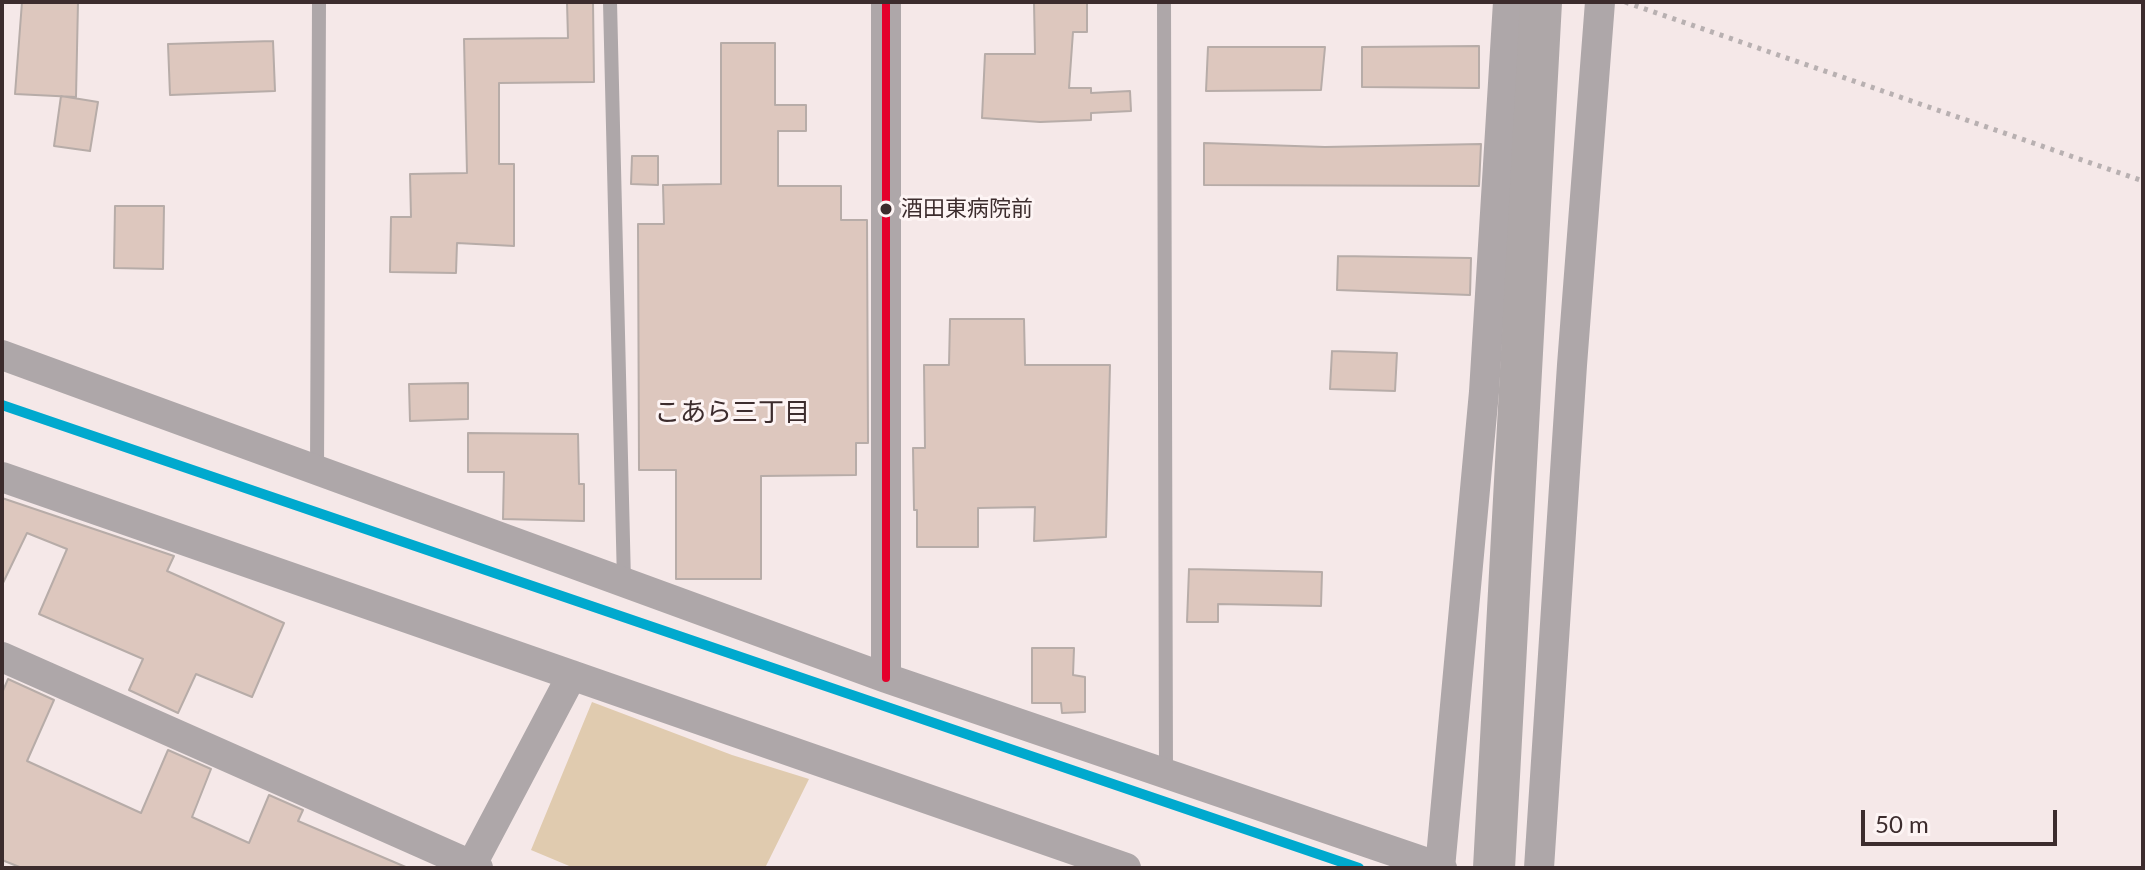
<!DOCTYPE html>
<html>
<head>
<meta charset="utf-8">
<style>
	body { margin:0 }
	#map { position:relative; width:2145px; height:870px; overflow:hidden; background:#f5e8e8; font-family:Lato,sans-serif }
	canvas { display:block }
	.frame { position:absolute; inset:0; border:4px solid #3c2c2d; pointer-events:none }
	.scale { position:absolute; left:1861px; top:810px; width:196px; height:36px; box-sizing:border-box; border:4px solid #3c2c2d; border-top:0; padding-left:10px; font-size:24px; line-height:28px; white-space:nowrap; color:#3c2c2d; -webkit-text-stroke:6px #fdf4f4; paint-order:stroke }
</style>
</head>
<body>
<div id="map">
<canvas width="2145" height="870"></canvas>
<div class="frame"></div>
<div class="scale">50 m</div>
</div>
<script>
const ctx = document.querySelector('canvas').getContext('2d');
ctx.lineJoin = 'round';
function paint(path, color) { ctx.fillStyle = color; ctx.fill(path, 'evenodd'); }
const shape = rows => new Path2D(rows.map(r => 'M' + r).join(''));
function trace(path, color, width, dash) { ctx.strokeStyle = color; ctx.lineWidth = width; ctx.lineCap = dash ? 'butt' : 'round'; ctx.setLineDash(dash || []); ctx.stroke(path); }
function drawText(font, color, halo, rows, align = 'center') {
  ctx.font = font + ' Lato,"Noto Sans JP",sans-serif'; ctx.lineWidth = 6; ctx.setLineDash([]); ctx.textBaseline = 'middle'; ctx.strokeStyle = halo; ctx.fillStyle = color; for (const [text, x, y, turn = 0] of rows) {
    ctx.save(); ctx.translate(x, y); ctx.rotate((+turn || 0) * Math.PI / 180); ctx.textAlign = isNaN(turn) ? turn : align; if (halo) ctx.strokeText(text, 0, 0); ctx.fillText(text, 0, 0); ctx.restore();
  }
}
paint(shape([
	[592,702,732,755,809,779,765,868,574,868,531,850]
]), '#e0cbaf');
const building = shape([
	[22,2,78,2,76,97,15,94,22,2],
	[567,2,593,2,594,82,499,83,499,164,514,164,514,246,457,243,456,273,390,272,391,217,411,217,410,174,467,173,464,39,568,38,567,2],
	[1034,2,1087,2,1087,32,1073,32,1069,88,1091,88,1091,93,1130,91,1131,111,1091,113,1091,120,1040,122,982,118,985,54,1035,54,1034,2],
	[273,41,275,91,170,95,168,44,273,41],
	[721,43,775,43,775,105,806,105,806,131,778,131,778,186,841,186,841,220,867,220,868,443,856,443,856,475,761,476,761,579,676,579,676,470,639,470,638,224,664,224,663,185,721,184,721,43],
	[1479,46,1479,88,1362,87,1362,47,1479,46],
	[1208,47,1325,47,1321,90,1206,91,1208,47],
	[61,96,98,102,90,151,54,146,61,96],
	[1204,143,1325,147,1481,144,1479,186,1204,185,1204,143],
	[632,156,658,156,658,185,631,184,632,156],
	[115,206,164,206,163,269,114,268,115,206],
	[1338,256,1471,258,1470,295,1337,290,1338,256],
	[950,319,1024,319,1025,365,1110,365,1106,537,1034,541,1035,507,978,508,978,547,917,547,917,510,914,510,913,448,925,448,924,365,949,365,950,319],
	[1332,351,1397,353,1395,391,1330,389,1332,351],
	[468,383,468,419,410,421,409,384,468,383],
	[468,433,578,434,579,484,584,484,584,521,503,519,504,472,468,472,468,433],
	[2,498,174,556,167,571,284,623,252,697,196,674,178,713,129,690,143,659,39,614,67,549,27,533,2,585,2,498],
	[1189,569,1322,572,1321,606,1218,604,1218,622,1187,622,1189,569],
	[1032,648,1074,648,1073,675,1085,677,1085,712,1062,713,1061,703,1032,703,1032,648],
	[8,679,54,700,27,761,141,813,168,750,211,769,192,817,249,843,269,795,303,810,298,821,408,868,22,868,2,860,2,693,8,679]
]);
paint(building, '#ddc7be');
trace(building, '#b7aca8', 2);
trace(shape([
	[1625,2,2143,181]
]), '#b8b0b1', 5, [4, 6]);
trace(shape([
	[610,2,624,582],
	[1164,2,1166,774],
	[317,470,319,2]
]), '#aea7a9', 14);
trace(shape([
	[886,2,886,678],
	[2,355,886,678,1442,868],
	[2,477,1126,868],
	[2,657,478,868],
	[470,868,572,675],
	[1440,868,1484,392,1508,2],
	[1539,868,1572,365,1600,2]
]), '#aea7a9', 30);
trace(shape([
	[1494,868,1541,2]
]), '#aea7a8', 42);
trace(shape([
	[886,2,886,678]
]), '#e4002b', 8);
trace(shape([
	[2,405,1359,868]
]), '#00a9ce', 10);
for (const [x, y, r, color] of [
	[886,209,7,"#3c2c2d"]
]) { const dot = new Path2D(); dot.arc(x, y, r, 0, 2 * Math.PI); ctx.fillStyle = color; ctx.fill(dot); trace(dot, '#fdf4f4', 3); }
drawText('22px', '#3c2c2d', '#fdf4f4', [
	["酒田東病院前",901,209]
], 'left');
drawText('26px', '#3c2c2d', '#fdf4f4', [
	["こあら三丁目",732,413]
]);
</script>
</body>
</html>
